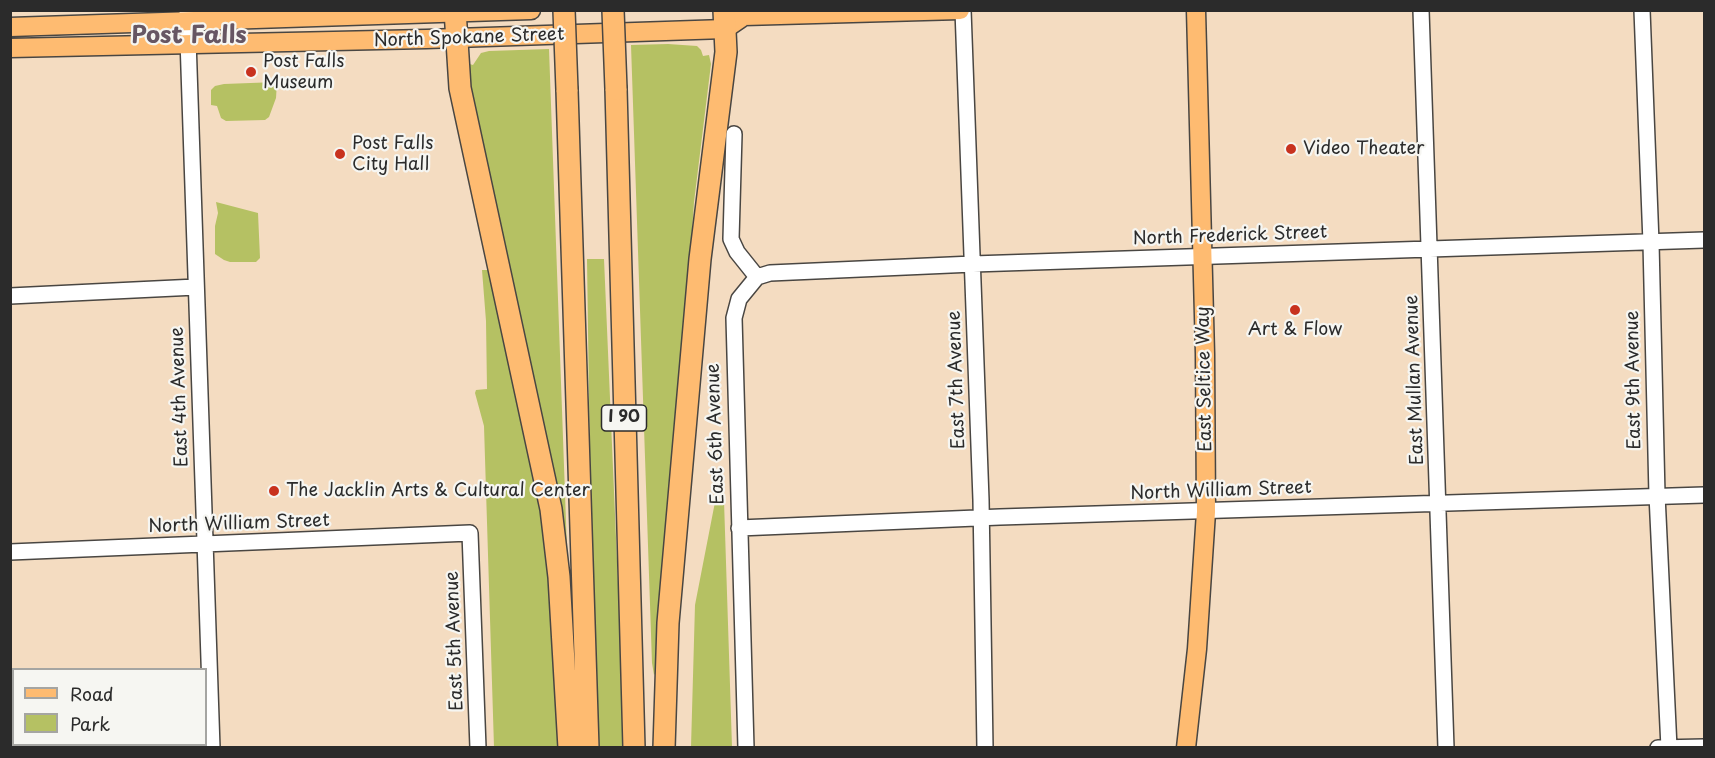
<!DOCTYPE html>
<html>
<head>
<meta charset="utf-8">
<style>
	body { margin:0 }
	#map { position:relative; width:1715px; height:758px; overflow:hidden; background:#f4dcc1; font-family:"Playpen Sans",sans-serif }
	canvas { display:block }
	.frame { position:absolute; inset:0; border:12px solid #2b2b2b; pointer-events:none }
	.legend { position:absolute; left:12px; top:668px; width:195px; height:78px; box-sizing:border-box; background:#f6f6f2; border:2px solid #a5a5a2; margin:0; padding:8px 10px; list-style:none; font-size:18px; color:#2b2b2b }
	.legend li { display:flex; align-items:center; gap:12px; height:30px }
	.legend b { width:30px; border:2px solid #a5a5a2 }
</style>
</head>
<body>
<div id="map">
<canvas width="1715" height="758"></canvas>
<div class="frame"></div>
<ul class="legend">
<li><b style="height:8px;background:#febb71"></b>Road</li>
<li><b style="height:16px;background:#b5c163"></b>Park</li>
</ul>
</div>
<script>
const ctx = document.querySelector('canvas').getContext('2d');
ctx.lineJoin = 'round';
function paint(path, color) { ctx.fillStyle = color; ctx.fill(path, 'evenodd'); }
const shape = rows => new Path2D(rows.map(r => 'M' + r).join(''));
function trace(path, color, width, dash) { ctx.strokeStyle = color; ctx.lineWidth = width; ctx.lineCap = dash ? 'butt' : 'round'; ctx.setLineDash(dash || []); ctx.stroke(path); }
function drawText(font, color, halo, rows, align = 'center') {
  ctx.font = font + ' "Playpen Sans",sans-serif'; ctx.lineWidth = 4.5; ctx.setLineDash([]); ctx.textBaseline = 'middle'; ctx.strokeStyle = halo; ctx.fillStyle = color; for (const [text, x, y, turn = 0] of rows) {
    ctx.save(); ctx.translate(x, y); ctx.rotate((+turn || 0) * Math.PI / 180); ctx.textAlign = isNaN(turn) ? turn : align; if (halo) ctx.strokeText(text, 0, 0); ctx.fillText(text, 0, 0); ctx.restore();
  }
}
paint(shape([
	[668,44,697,46,701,50,703,56,709,55,711,64,694,202,684,356,657,671,654,675,652,663,631,45],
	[549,49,568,577,481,153,466,63,473,65,481,53,489,51],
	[277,82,276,98,269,117,265,120,226,121,221,118,217,106,211,105,211,90,215,86,224,84],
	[216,202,258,213,260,258,256,262,230,262,224,260,215,254,215,226,218,213],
	[587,259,604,259,625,747,598,747,590,469],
	[482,270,489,270,546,529,559,747,494,747,484,426,475,393,476,390,487,389,486,321],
	[724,501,732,747,691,747,695,605,715,502]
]), '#b5c163');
const minor = shape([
	[187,10,212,748],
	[963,10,981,500,985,748],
	[1421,10,1446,748],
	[1642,10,1651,243,1657,495,1669,748],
	[734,134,731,239,737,252,757,277],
	[757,277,770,273,973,264,1704,240],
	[10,296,196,287],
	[739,528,1000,517,1704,495],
	[10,552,470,533,478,748],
	[746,748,734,318,739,299,757,277],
	[1658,748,1704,747]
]);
const major = shape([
	[10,27,531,10],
	[10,48,426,39,725,29,744,16,960,10],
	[1186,748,1197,649,1206,512,1205,354,1196,10]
]);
const highway = shape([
	[455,10,460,88,551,509,559,577,569,748],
	[616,89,634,748],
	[567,90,588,748],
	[664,748,668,623,700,259,726,52,724,10]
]);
trace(minor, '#494642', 18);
trace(major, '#494642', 21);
trace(highway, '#494642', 24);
trace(minor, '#fff', 15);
trace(major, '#febb71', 18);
trace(highway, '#febb71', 21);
const highwayBridge = shape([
	[564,10,567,90],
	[613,10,616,89]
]);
trace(highwayBridge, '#494642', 24, []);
trace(highwayBridge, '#febb71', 21);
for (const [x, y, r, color] of [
	[251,72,6,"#c8321e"],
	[1291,149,6,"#c8321e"],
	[340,154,6,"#c8321e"],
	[1295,310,6,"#c8321e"],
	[274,491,6,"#c8321e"]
]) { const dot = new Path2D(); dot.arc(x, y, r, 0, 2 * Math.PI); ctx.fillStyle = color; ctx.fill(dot); trace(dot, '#f6f6f2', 2); }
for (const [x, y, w] of [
	[624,418,45]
]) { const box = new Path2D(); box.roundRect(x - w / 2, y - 13, w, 26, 4.5); ctx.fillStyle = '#f6f6f2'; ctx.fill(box); trace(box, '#2b2b2b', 1.5); }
drawText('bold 16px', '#2b2b2b', null, [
	["I 90",624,418]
]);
drawText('18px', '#2b2b2b', '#f6f6f2', [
	["North Spokane Street",469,38,-2],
	["North Frederick Street",1230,236,-2],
	["East Seltice Way",1205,379,-91],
	["East 7th Avenue",957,380,-92],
	["East Mullan Avenue",1415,380,-92],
	["East 9th Avenue",1634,380,-91],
	["East 4th Avenue",180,397,-92],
	["East 6th Avenue",716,434,-92],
	["North William Street",1221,491,-2],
	["North William Street",239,524,-2],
	["East 5th Avenue",455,641,-92]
]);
drawText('18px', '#2b2b2b', '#f6f6f2', [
	["Post Falls",263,62],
	["Museum",263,83],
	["Post Falls",352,144],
	["City Hall",352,165],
	["Video Theater",1303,149],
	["Art & Flow",1295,330,"center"],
	["The Jacklin Arts & Cultural Center",286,491]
], 'left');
drawText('bold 24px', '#675663', '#f6f6f2', [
	["Post Falls",189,36]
]);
</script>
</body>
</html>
